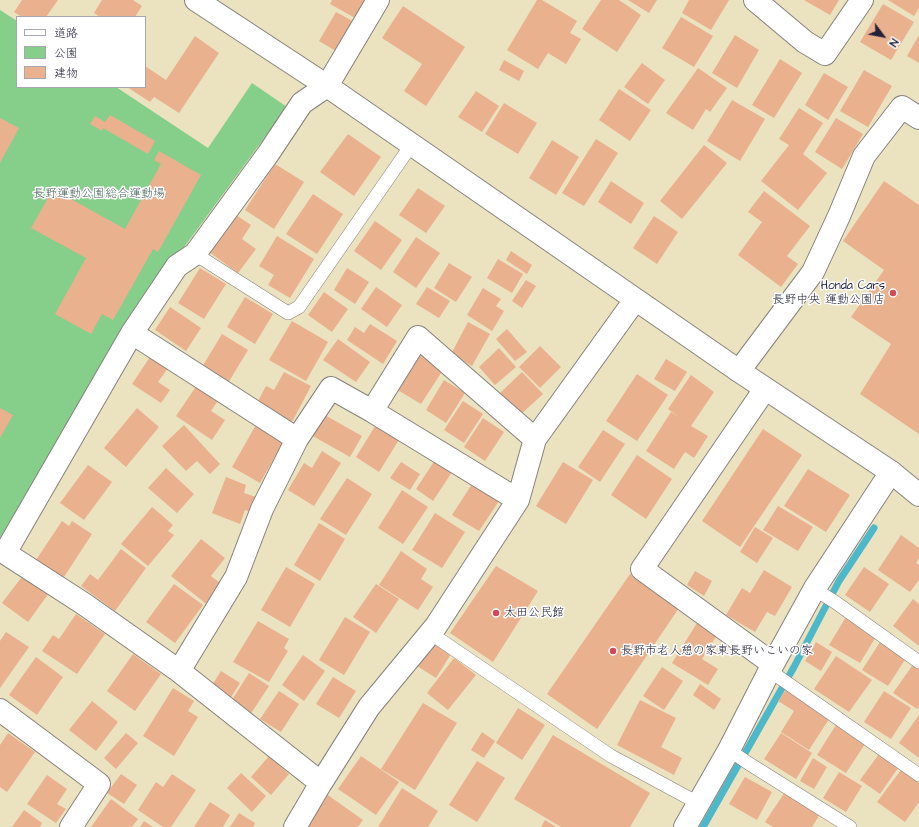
<!DOCTYPE html>
<html>
<head>
<meta charset="utf-8">
<style>
	body { margin:0 }
	#map { position:relative; width:919px; height:827px; overflow:hidden; background:#ebe2c0; font-family:"Architects Daughter","Klee One",sans-serif }
	canvas { display:block }
	.legend { position:absolute; left:16px; top:16px; width:130px; height:72px; box-sizing:border-box; background:#fff; border:1px solid #a7a7b1; margin:0; padding:5px 7px; list-style:none; font-size:12px; color:#22223b }
	.legend li { display:flex; align-items:center; gap:8px; height:20px }
	.legend b { width:20px; border:1px solid #a7a7b1 }
	.north { position:absolute; left:863px; top:16px; width:40px; height:40px; -webkit-text-stroke:3px #fff; paint-order:stroke; rotate:122deg; font-size:11px; font-weight:700; line-height:16px; text-align:center; color:#22223b }
	.north::after { content:''; display:block; margin:auto; width:14px; height:18px; background:#22223b; clip-path:polygon(50% 0,100% 100%,50% 72%,0 100%) }
</style>
</head>
<body>
<div id="map">
<canvas width="919" height="827"></canvas>
<ul class="legend">
<li><b style="height:5px;background:#fff"></b>道路</li>
<li><b style="height:11px;background:#85cf8b"></b>公園</li>
<li><b style="height:11px;background:#eab18e"></b>建物</li>
</ul>
<div class="north">N</div>
</div>
<script>
const ctx = document.querySelector('canvas').getContext('2d');
ctx.lineJoin = 'round';
function paint(path, color) { ctx.fillStyle = color; ctx.fill(path, 'evenodd'); }
const shape = rows => new Path2D(rows.map(r => 'M' + r).join(''));
function trace(path, color, width, dash) { ctx.strokeStyle = color; ctx.lineWidth = width; ctx.lineCap = dash ? 'butt' : 'round'; ctx.setLineDash(dash || []); ctx.stroke(path); }
function drawText(font, color, halo, rows, align = 'center') {
  ctx.font = font + ' "Architects Daughter","Klee One",sans-serif'; ctx.lineWidth = 3; ctx.setLineDash([]); ctx.textBaseline = 'middle'; ctx.strokeStyle = halo; ctx.fillStyle = color; for (const [text, x, y, turn = 0] of rows) {
    ctx.save(); ctx.translate(x, y); ctx.rotate((+turn || 0) * Math.PI / 180); ctx.textAlign = isNaN(turn) ? turn : align; if (halo) ctx.strokeText(text, 0, 0); ctx.fillText(text, 0, 0); ctx.restore();
  }
}
paint(shape([
	[0,10,17,21,17,87,116,87,208,148,252,83,287,107,121,333,0,538]
]), '#85cf8b');
trace(shape([
	[703,827,794,667,839,581,874,528]
]), '#4cb8c9', 7);
paint(shape([
	[22,0,58,0,46,17,22,17,14,12],
	[102,0,133,0,142,6,135,17,100,17,94,13],
	[332,0,368,0,357,19,330,4],
	[537,0,542,0,577,21,570,33,581,39,566,64,548,53,538,69,507,50],
	[601,0,619,0,641,15,617,52,582,29],
	[628,0,657,0,649,13],
	[689,0,729,0,711,30,682,13],
	[804,0,839,0,830,15],
	[888,0,919,0,919,8,914,16],
	[883,4,914,22,891,60,860,42],
	[403,6,465,47,426,106,404,91,422,64,382,38],
	[336,12,358,24,341,54,319,41],
	[681,17,713,36,694,67,662,48],
	[735,35,759,50,737,88,712,73],
	[919,35,919,63,907,56],
	[195,36,219,53,179,113,154,97,150,102,127,87,145,87,145,66,166,80],
	[780,59,802,73,774,118,752,105],
	[504,60,524,71,519,81,499,70],
	[642,63,665,80,648,104,624,87],
	[698,68,727,88,710,112,706,109,693,130,666,113],
	[864,70,892,86,868,127,840,111],
	[824,73,848,87,828,120,805,105],
	[619,89,651,110,630,141,599,120],
	[476,91,499,106,482,132,458,117],
	[732,100,765,119,740,161,707,141],
	[504,103,537,123,518,154,485,134],
	[799,108,823,123,803,154,827,173,798,210,761,181,789,145,779,139],
	[110,115,155,141,148,154,103,128,102,131,90,124,95,116,105,122],
	[0,118,19,128,0,163],
	[836,118,863,134,842,169,815,152],
	[348,134,381,157,354,196,320,172],
	[596,139,618,153,584,206,562,193],
	[552,140,579,157,556,195,529,178],
	[704,145,727,163,682,219,660,201],
	[159,151,201,175,158,252,153,249,113,320,102,314,91,334,55,314,86,258,31,228,53,189,125,229,161,164,154,160],
	[275,164,304,182,274,229,245,210],
	[611,181,644,203,631,224,598,202],
	[884,181,919,205,919,434,860,394,891,344,851,317,884,270,843,241],
	[418,188,445,206,426,233,399,215],
	[764,191,810,226,787,256,798,264,781,287,738,255,762,222,748,212],
	[313,194,343,214,317,254,286,234],
	[236,215,251,225,242,239,256,249,238,273,209,252],
	[654,216,678,232,657,264,633,248],
	[375,221,402,240,381,270,354,251],
	[277,236,314,259,290,298,268,285,274,275,259,266],
	[416,237,440,253,416,288,393,272],
	[511,251,532,265,527,274,506,260],
	[498,259,523,274,512,293,487,278],
	[449,263,472,277,456,302,434,288],
	[200,268,226,284,204,319,178,303],
	[347,268,369,282,355,304,334,290],
	[526,280,536,286,522,308,512,301],
	[376,287,402,305,387,327,361,309],
	[427,287,450,301,439,318,416,304],
	[483,288,501,299,496,306,504,311,492,331,467,315],
	[324,292,348,309,332,332,308,315],
	[245,297,273,314,255,344,227,327],
	[170,307,201,328,186,351,155,330],
	[292,321,328,342,306,381,269,360],
	[468,322,490,334,472,366,451,354],
	[370,324,397,341,383,364,347,340,355,327,364,333],
	[507,329,527,352,515,361,496,339],
	[222,334,248,350,228,383,202,367],
	[338,339,370,362,356,382,323,360],
	[540,346,561,367,540,388,519,367],
	[499,348,516,367,495,385,479,367],
	[418,354,443,370,421,404,396,389],
	[150,357,168,368,158,382,170,390,161,403,132,384],
	[666,359,687,372,675,391,654,379],
	[284,372,311,386,292,422,257,403,266,386,274,390],
	[522,372,543,394,519,416,499,394],
	[637,374,668,395,637,441,606,421],
	[691,375,714,392,691,426,708,436,694,458,685,452,674,469,646,451,671,412,679,417,668,409],
	[444,380,465,393,446,423,426,410],
	[197,385,219,399,211,411,225,420,212,440,176,416],
	[463,401,483,414,464,443,444,430],
	[0,408,13,415,0,438],
	[137,408,159,427,126,467,104,448],
	[323,414,362,436,350,457,311,435],
	[483,418,504,432,485,461,464,447],
	[379,420,402,435,379,472,356,457],
	[257,423,285,439,260,483,232,467],
	[184,425,220,464,210,474,197,461,186,471,162,446],
	[763,429,802,455,740,547,702,521],
	[603,430,625,444,600,482,578,467],
	[322,451,341,463,314,506,288,490,304,463,312,468],
	[637,455,672,479,646,519,611,495],
	[437,457,454,469,433,501,416,489],
	[401,462,420,474,410,490,390,478],
	[563,462,593,480,566,524,536,506],
	[88,465,112,482,84,520,60,503],
	[166,468,194,494,177,513,148,488],
	[808,469,850,495,826,532,784,506],
	[226,477,246,485,244,493,256,497,250,512,245,510,240,524,212,513],
	[347,478,372,494,346,535,320,519],
	[474,481,501,498,479,531,452,515],
	[402,490,428,507,403,544,378,528],
	[778,506,813,527,798,551,763,530],
	[152,507,173,525,168,531,174,535,148,566,121,544],
	[435,513,465,532,442,568,412,550],
	[62,521,69,526,72,521,92,534,62,580,34,563],
	[319,523,345,539,320,581,294,565],
	[755,527,773,538,757,563,740,552],
	[901,535,919,548,919,558,916,563,919,565,919,580,910,592,878,570],
	[201,539,225,558,211,576,224,586,209,606,171,576],
	[121,549,146,568,115,611,81,586,90,574,98,580],
	[401,551,427,569,421,579,433,587,418,610,379,585],
	[496,566,538,591,493,662,450,633],
	[286,567,315,584,290,627,261,610],
	[864,567,889,584,870,612,845,595],
	[764,570,792,587,775,616,767,612,755,632,726,615,742,588,750,593],
	[695,571,712,581,704,596,687,585],
	[24,574,49,593,28,622,2,603],
	[630,574,679,608,597,729,547,694],
	[174,584,203,605,175,643,146,622],
	[376,584,399,599,376,633,353,617],
	[913,599,919,604,919,646,893,626],
	[76,614,105,634,77,674,42,651,53,635,59,639],
	[345,617,370,632,344,675,319,660],
	[846,617,877,635,860,663,829,645],
	[258,621,289,639,284,648,288,651,269,682,233,662],
	[697,623,717,635,702,659,718,669,708,685,672,663],
	[6,632,29,647,0,688,0,641],
	[882,639,908,655,888,686,862,670],
	[433,642,451,654,436,678,417,666],
	[816,642,832,652,821,671,805,661],
	[133,654,161,674,135,711,107,691],
	[303,655,325,671,304,701,282,685],
	[836,656,872,680,849,712,814,689],
	[36,657,63,677,37,715,9,695],
	[454,658,476,675,448,710,427,693],
	[914,663,919,666,919,707,917,709,893,693],
	[662,667,683,681,664,710,643,696],
	[221,671,240,683,228,702,209,690],
	[249,673,269,686,250,715,230,703],
	[333,677,356,691,339,718,316,704],
	[700,684,721,699,714,710,693,695],
	[173,688,194,701,188,711,198,717,174,756,143,736],
	[787,688,831,716,809,750,781,732,794,711,778,701],
	[279,691,299,704,281,732,260,719],
	[884,691,911,708,891,739,864,722],
	[640,700,676,718,661,747,682,758,674,775,617,745],
	[92,701,118,722,96,751,69,730],
	[423,703,457,723,415,790,381,769],
	[518,708,545,725,522,760,496,743],
	[919,715,919,758,899,743],
	[836,725,865,744,846,773,817,755],
	[482,732,495,741,484,758,471,750],
	[8,733,35,752,7,792,0,787,0,745],
	[126,733,138,743,116,769,104,758],
	[781,733,812,753,796,779,764,759],
	[553,735,650,793,630,827,561,827,514,799],
	[879,754,898,768,880,794,860,780],
	[269,756,289,774,271,795,251,777],
	[361,756,399,782,376,815,338,789],
	[813,758,827,767,814,789,800,781],
	[477,761,505,778,477,822,449,805],
	[901,770,919,783,919,802,905,822,877,802],
	[839,772,862,786,846,812,823,798],
	[241,773,266,796,252,812,227,788],
	[121,774,137,785,124,804,107,793],
	[172,774,196,790,171,827,163,827,138,810,156,782,163,787],
	[47,775,67,789,57,804,66,809,56,823,27,804],
	[745,777,772,792,757,820,729,804],
	[402,788,438,811,428,827,378,827],
	[785,792,820,814,812,827,773,827,765,822],
	[325,793,363,820,358,827,305,827],
	[111,799,138,819,132,827,91,827],
	[210,802,230,815,223,827,194,827],
	[24,810,42,823,40,827,12,827],
	[239,813,255,823,253,827,230,827],
	[545,820,556,827,541,827],
	[144,821,153,827,140,827]
]), '#eab18e');
const service = shape([
	[195,254,288,313,299,307,412,144],
	[815,588,819,592,835,602,919,662],
	[430,633,611,756,698,803],
	[770,671,793,687,919,775],
	[729,750,748,763,850,827]
]);
const minor = shape([
	[755,0,805,42,825,54,862,0],
	[132,333,297,439,262,509,236,577,179,671],
	[739,371,813,272,839,216,864,156,902,107,919,118],
	[765,389,642,569,773,664],
	[372,411,418,337,535,439],
	[297,439,331,388,372,411,518,500],
	[0,710,99,784,71,827],
	[321,783,179,671,84,604,5,553,132,333,177,266,195,254,268,154,302,103,327,86,378,0],
	[295,827,321,783,369,707,436,626,518,500,535,439,635,300],
	[685,827,729,750,773,664,815,588,891,472]
]);
const tertiary = shape([
	[196,0,327,86,739,371,891,472,919,495]
]);
trace(service, '#86827e', 14);
trace(minor, '#86827e', 24);
trace(tertiary, '#86827e', 24);
trace(service, '#fff', 13);
trace(minor, '#fff', 22);
trace(tertiary, '#fff', 22);
for (const [x, y, r, color] of [
	[893,293,4,"#d1495b"],
	[496,613,4,"#d1495b"],
	[613,651,4,"#d1495b"]
]) { const dot = new Path2D(); dot.arc(x, y, r, 0, 2 * Math.PI); ctx.fillStyle = color; ctx.fill(dot); trace(dot, '#fff', 1.5); }
drawText('12px', '#455f57', '#fff', [
	["長野運動公園総合運動場",99,194]
]);
drawText('12px', '#22223b', '#fff', [
	["Honda Cars",885,286,"right"],
	["長野中央 運動公園店",885,300,"right"],
	["太田公民館",504,613],
	["長野市老人憩の家東長野いこいの家",621,651]
], 'left');
</script>
</body>
</html>
